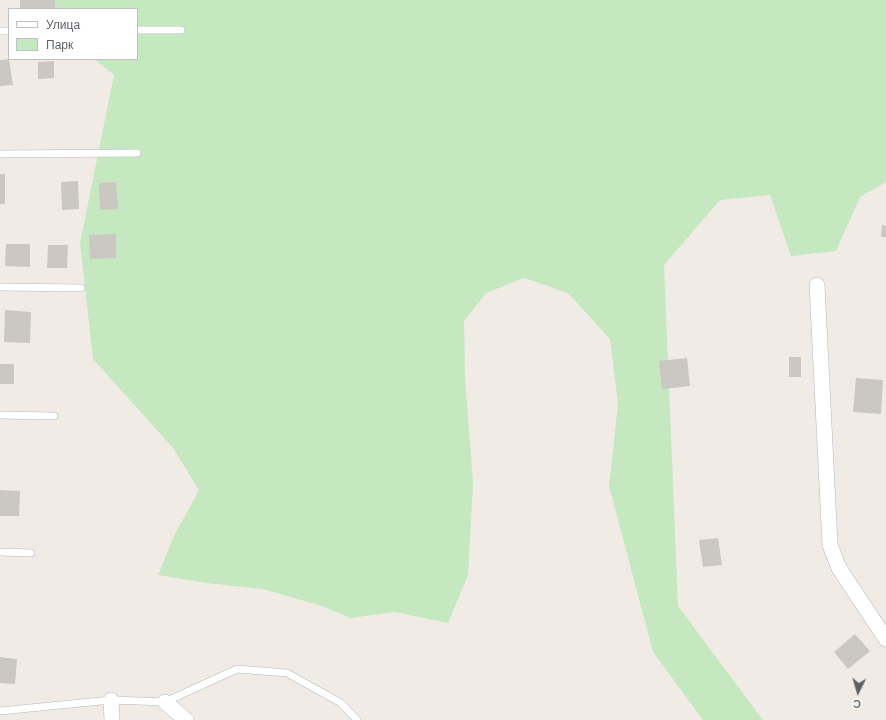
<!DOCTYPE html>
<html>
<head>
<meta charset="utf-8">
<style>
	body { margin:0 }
	#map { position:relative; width:886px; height:720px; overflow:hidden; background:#f0ece5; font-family:Barlow,sans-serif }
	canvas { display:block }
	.legend { position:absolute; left:8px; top:8px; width:130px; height:52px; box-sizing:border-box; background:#fff; border:1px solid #bec0c2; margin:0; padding:5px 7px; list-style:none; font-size:12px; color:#5d6266 }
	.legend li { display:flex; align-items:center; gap:8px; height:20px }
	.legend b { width:20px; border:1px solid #bec0c2 }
	.north { position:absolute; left:838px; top:672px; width:40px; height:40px; -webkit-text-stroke:3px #fff; paint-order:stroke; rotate:185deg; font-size:11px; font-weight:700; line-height:16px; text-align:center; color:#5d6266 }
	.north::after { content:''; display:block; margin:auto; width:14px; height:18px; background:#5d6266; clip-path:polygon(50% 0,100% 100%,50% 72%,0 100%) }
</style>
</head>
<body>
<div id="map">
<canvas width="886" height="720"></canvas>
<ul class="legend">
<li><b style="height:5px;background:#fff"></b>Улица</li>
<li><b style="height:11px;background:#c5e8c1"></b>Парк</li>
</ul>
<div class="north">С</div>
</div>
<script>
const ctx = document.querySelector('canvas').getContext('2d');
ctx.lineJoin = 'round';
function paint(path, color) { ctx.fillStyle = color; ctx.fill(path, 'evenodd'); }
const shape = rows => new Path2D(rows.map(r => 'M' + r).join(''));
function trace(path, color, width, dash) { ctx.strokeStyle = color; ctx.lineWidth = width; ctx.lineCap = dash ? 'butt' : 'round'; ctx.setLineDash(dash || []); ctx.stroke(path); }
paint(shape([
	[20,0,886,0,886,182,860,197,836,251,791,256,770,195,720,200,664,265,678,606,763,720,703,720,653,652,609,486,618,404,610,339,568,293,524,278,486,293,464,321,465,378,473,483,468,575,448,623,395,612,350,618,322,606,263,589,207,583,158,575,174,536,199,490,173,448,93,359,80,243,114,75,94,59,137,59,137,9,31,9]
]), '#c5e8c1');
paint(shape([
	[20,0,55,0,55,9,20,9],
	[9,59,13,85,0,86,0,60],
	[54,61,54,78,38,79,38,62],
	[0,174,5,174,5,204,0,204],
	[78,181,79,209,62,210,61,182],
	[116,182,118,209,100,210,99,183],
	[882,225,886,226,886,237,881,237],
	[116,234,116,258,90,259,89,235],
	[6,244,30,244,30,267,5,266],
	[48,245,68,245,67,268,47,268],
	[5,310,31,312,30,343,4,342],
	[789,357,801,357,801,377,789,377],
	[687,358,690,386,662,389,659,361],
	[0,364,14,364,14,384,0,384],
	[856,378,883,380,881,414,853,412],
	[0,490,20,491,19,516,0,516],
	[718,538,722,565,703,567,699,540],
	[855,634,870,651,848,669,834,652],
	[0,657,17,659,15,684,0,683]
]), '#cbc7c2');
const lane = shape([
	[137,30,181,30],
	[0,31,9,31],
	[0,154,137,153],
	[0,287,81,288],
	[0,415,54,416],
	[0,552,31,553],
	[0,711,111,700,165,702,237,669,287,673,341,703,357,720]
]);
const street = shape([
	[817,285,830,545,839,568,886,639],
	[111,700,112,720],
	[165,702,186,720]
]);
trace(lane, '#b5b8bc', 8);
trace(street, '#b5b8bc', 16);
trace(lane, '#fff', 7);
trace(street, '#fff', 15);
</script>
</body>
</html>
